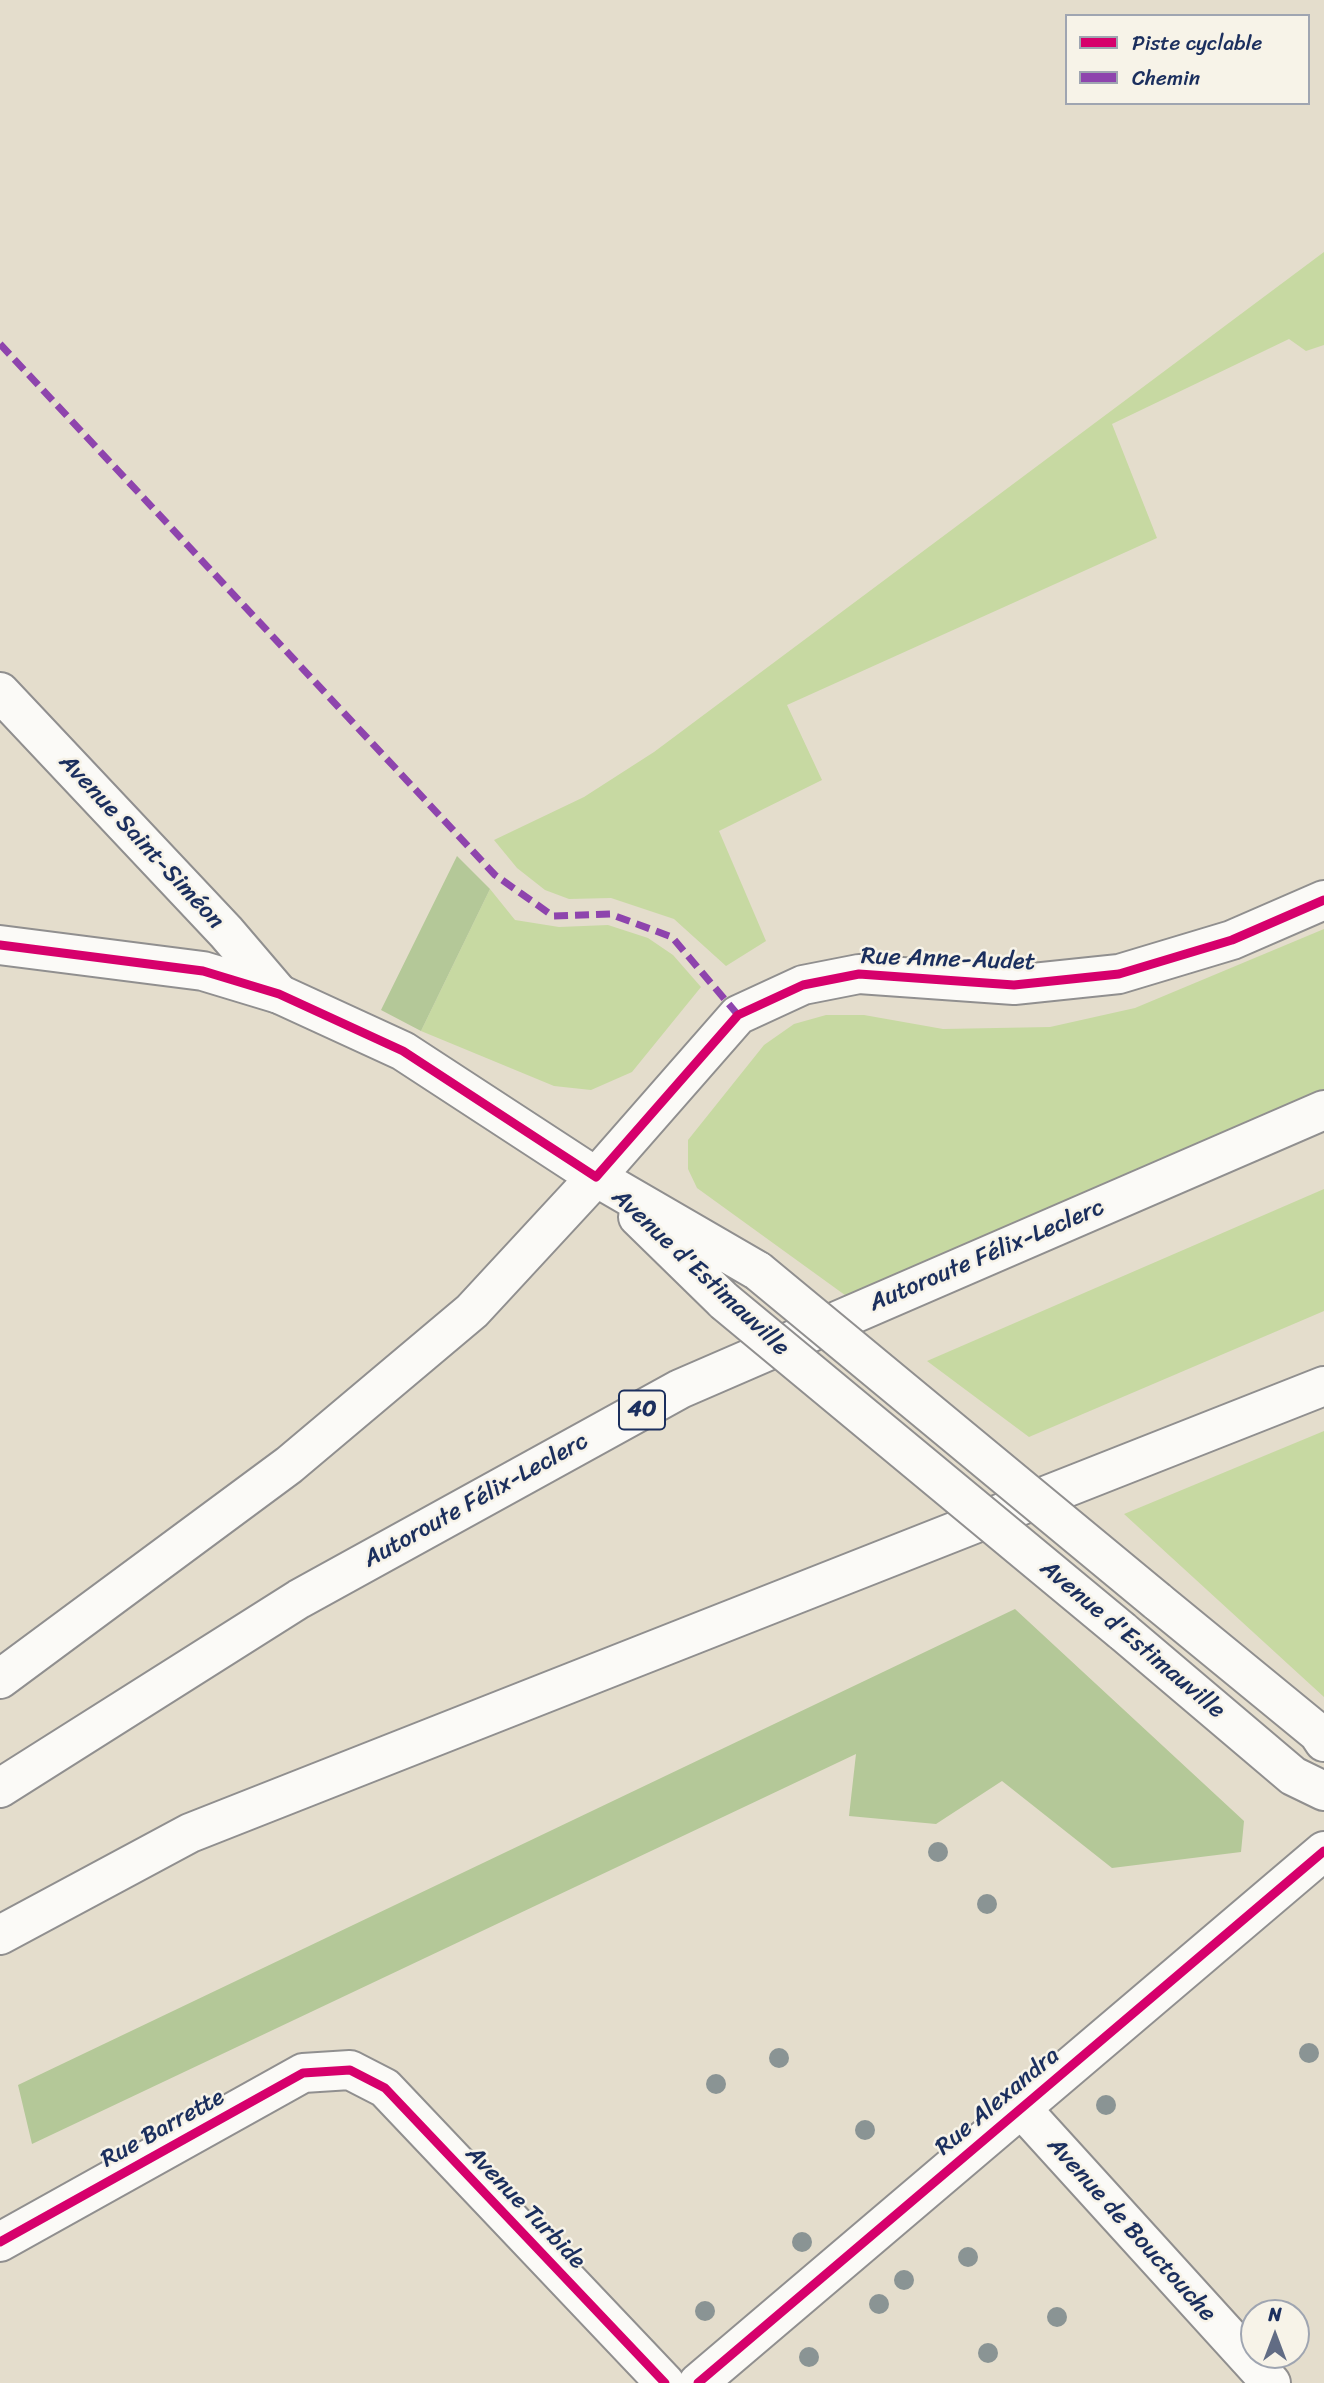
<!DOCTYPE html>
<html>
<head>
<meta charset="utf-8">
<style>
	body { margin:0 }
	#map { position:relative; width:1324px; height:2383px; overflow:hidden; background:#e4ddcc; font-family:Sriracha,sans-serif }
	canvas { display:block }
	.legend { position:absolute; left:1065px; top:14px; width:245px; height:91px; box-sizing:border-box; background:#f7f3e8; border:2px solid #9fa5b1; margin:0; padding:9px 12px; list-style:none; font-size:21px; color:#1b2f5e }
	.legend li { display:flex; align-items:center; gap:14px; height:35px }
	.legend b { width:35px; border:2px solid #9fa5b1 }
	.north { position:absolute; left:1240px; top:2299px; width:70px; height:70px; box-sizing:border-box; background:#f7f3e8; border:2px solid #9fa5b1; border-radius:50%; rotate:0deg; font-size:19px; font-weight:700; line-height:28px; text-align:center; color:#1b2f5e }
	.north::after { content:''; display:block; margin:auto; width:24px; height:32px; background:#616c84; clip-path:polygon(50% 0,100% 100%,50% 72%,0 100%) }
</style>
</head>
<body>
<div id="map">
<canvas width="1324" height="2383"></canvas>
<ul class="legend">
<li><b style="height:9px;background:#d6006c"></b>Piste cyclable</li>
<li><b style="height:9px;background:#8e44ad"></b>Chemin</li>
</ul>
<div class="north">N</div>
</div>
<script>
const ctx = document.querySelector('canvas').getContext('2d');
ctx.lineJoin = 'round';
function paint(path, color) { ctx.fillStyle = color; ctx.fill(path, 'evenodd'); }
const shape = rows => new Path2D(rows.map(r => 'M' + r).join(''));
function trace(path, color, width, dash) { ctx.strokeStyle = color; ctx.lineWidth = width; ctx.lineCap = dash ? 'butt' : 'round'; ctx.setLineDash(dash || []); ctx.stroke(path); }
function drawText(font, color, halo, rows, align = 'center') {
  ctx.font = font + ' Sriracha,sans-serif'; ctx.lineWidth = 5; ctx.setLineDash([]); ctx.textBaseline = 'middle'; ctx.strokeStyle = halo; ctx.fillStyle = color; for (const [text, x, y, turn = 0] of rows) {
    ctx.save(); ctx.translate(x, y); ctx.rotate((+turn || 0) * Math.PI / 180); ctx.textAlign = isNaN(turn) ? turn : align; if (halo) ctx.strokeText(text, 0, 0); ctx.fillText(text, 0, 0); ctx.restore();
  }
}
paint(shape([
	[1324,252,1324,345,1306,351,1289,339,1112,424,1157,538,787,705,822,780,719,831,766,941,726,966,674,919,611,898,569,899,545,890,517,868,494,840,584,797,654,752],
	[490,889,515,920,559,927,608,925,648,938,673,955,701,987,632,1072,591,1090,554,1086,421,1031],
	[1324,929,1324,1090,849,1298,697,1188,688,1169,688,1140,764,1045,794,1024,826,1015,864,1015,943,1029,1050,1027,1135,1008],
	[1324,1189,1324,1311,1029,1437,927,1361],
	[1324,1431,1324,1697,1124,1514]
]), '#c7d9a2');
paint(shape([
	[457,856,490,889,421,1031,381,1010],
	[1015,1609,1244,1821,1241,1852,1112,1868,1002,1781,936,1824,849,1816,856,1754,32,2144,18,2085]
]), '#b4c898');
const minor = shape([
	[0,692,226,932,279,994],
	[596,1177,738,1015,803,985,859,974,1014,985,1119,974,1232,940,1324,900],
	[1020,2107,1271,2383],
	[0,2242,303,2073,350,2070,385,2088,665,2383]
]);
const tertiary = shape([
	[0,945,203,971,279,994,403,1051,596,1177],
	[698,2383,1324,1851]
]);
const secondary = shape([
	[596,1177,758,1271],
	[638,1217,724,1301],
	[1157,1601,1318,1733,1324,1742],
	[1122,1631,1293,1776,1324,1791]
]);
const motorway = shape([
	[0,1679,289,1465,472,1311,596,1177],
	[0,1788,299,1599,680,1389,1324,1110],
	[0,1935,190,1833,1324,1386]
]);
trace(minor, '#908f8f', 42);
trace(tertiary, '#908f8f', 42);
trace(secondary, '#908f8f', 42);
trace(motorway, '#908f8f', 42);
trace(minor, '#fbfaf7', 38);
trace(tertiary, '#fbfaf7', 38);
trace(secondary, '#fbfaf7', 38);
trace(motorway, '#fbfaf7', 38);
const secondaryBridge = shape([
	[758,1271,1157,1601],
	[724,1301,1122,1631]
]);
trace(secondaryBridge, '#908f8f', 42, []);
trace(secondaryBridge, '#fbfaf7', 38);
trace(shape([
	[0,344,495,875,553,916,610,914,672,937,738,1015]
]), '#8e44ad', 7, [14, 7]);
trace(shape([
	[0,945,203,971,279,994,403,1051,596,1177,738,1015,803,985,859,974,1014,985,1119,974,1232,940,1324,900],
	[0,2242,303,2073,350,2070,385,2088,665,2383],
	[698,2383,1324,1851]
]), '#d6006c', 9);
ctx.fillStyle = '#8a9494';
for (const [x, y] of [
	[938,1852],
	[987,1904],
	[1309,2053],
	[779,2058],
	[716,2084],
	[1106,2105],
	[865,2130],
	[802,2242],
	[968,2257],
	[904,2280],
	[879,2304],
	[705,2311],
	[1057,2317],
	[988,2353],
	[809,2357]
]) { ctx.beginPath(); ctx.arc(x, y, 10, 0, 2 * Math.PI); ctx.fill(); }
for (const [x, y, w] of [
	[642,1410,46]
]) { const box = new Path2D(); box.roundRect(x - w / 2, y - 19.5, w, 39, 5); ctx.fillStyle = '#f7f3e8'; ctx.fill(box); trace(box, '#1b2f5e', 2); }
drawText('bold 23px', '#1b2f5e', null, [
	["40",642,1410]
]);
drawText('24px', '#1b2f5e', '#f7f3e8', [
	["Avenue Saint-Siméon",141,842,47],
	["Rue Anne-Audet",948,960,2],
	["Autoroute Félix-Leclerc",987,1256,-23],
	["Avenue d'Estimauville",700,1273,43],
	["Autoroute Félix-Leclerc",476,1501,-29],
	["Avenue d'Estimauville",1132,1640,40],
	["Rue Alexandra",998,2102,-40],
	["Rue Barrette",163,2129,-29],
	["Avenue Turbide",525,2208,46],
	["Avenue de Bouctouche",1131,2230,48]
]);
</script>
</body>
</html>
